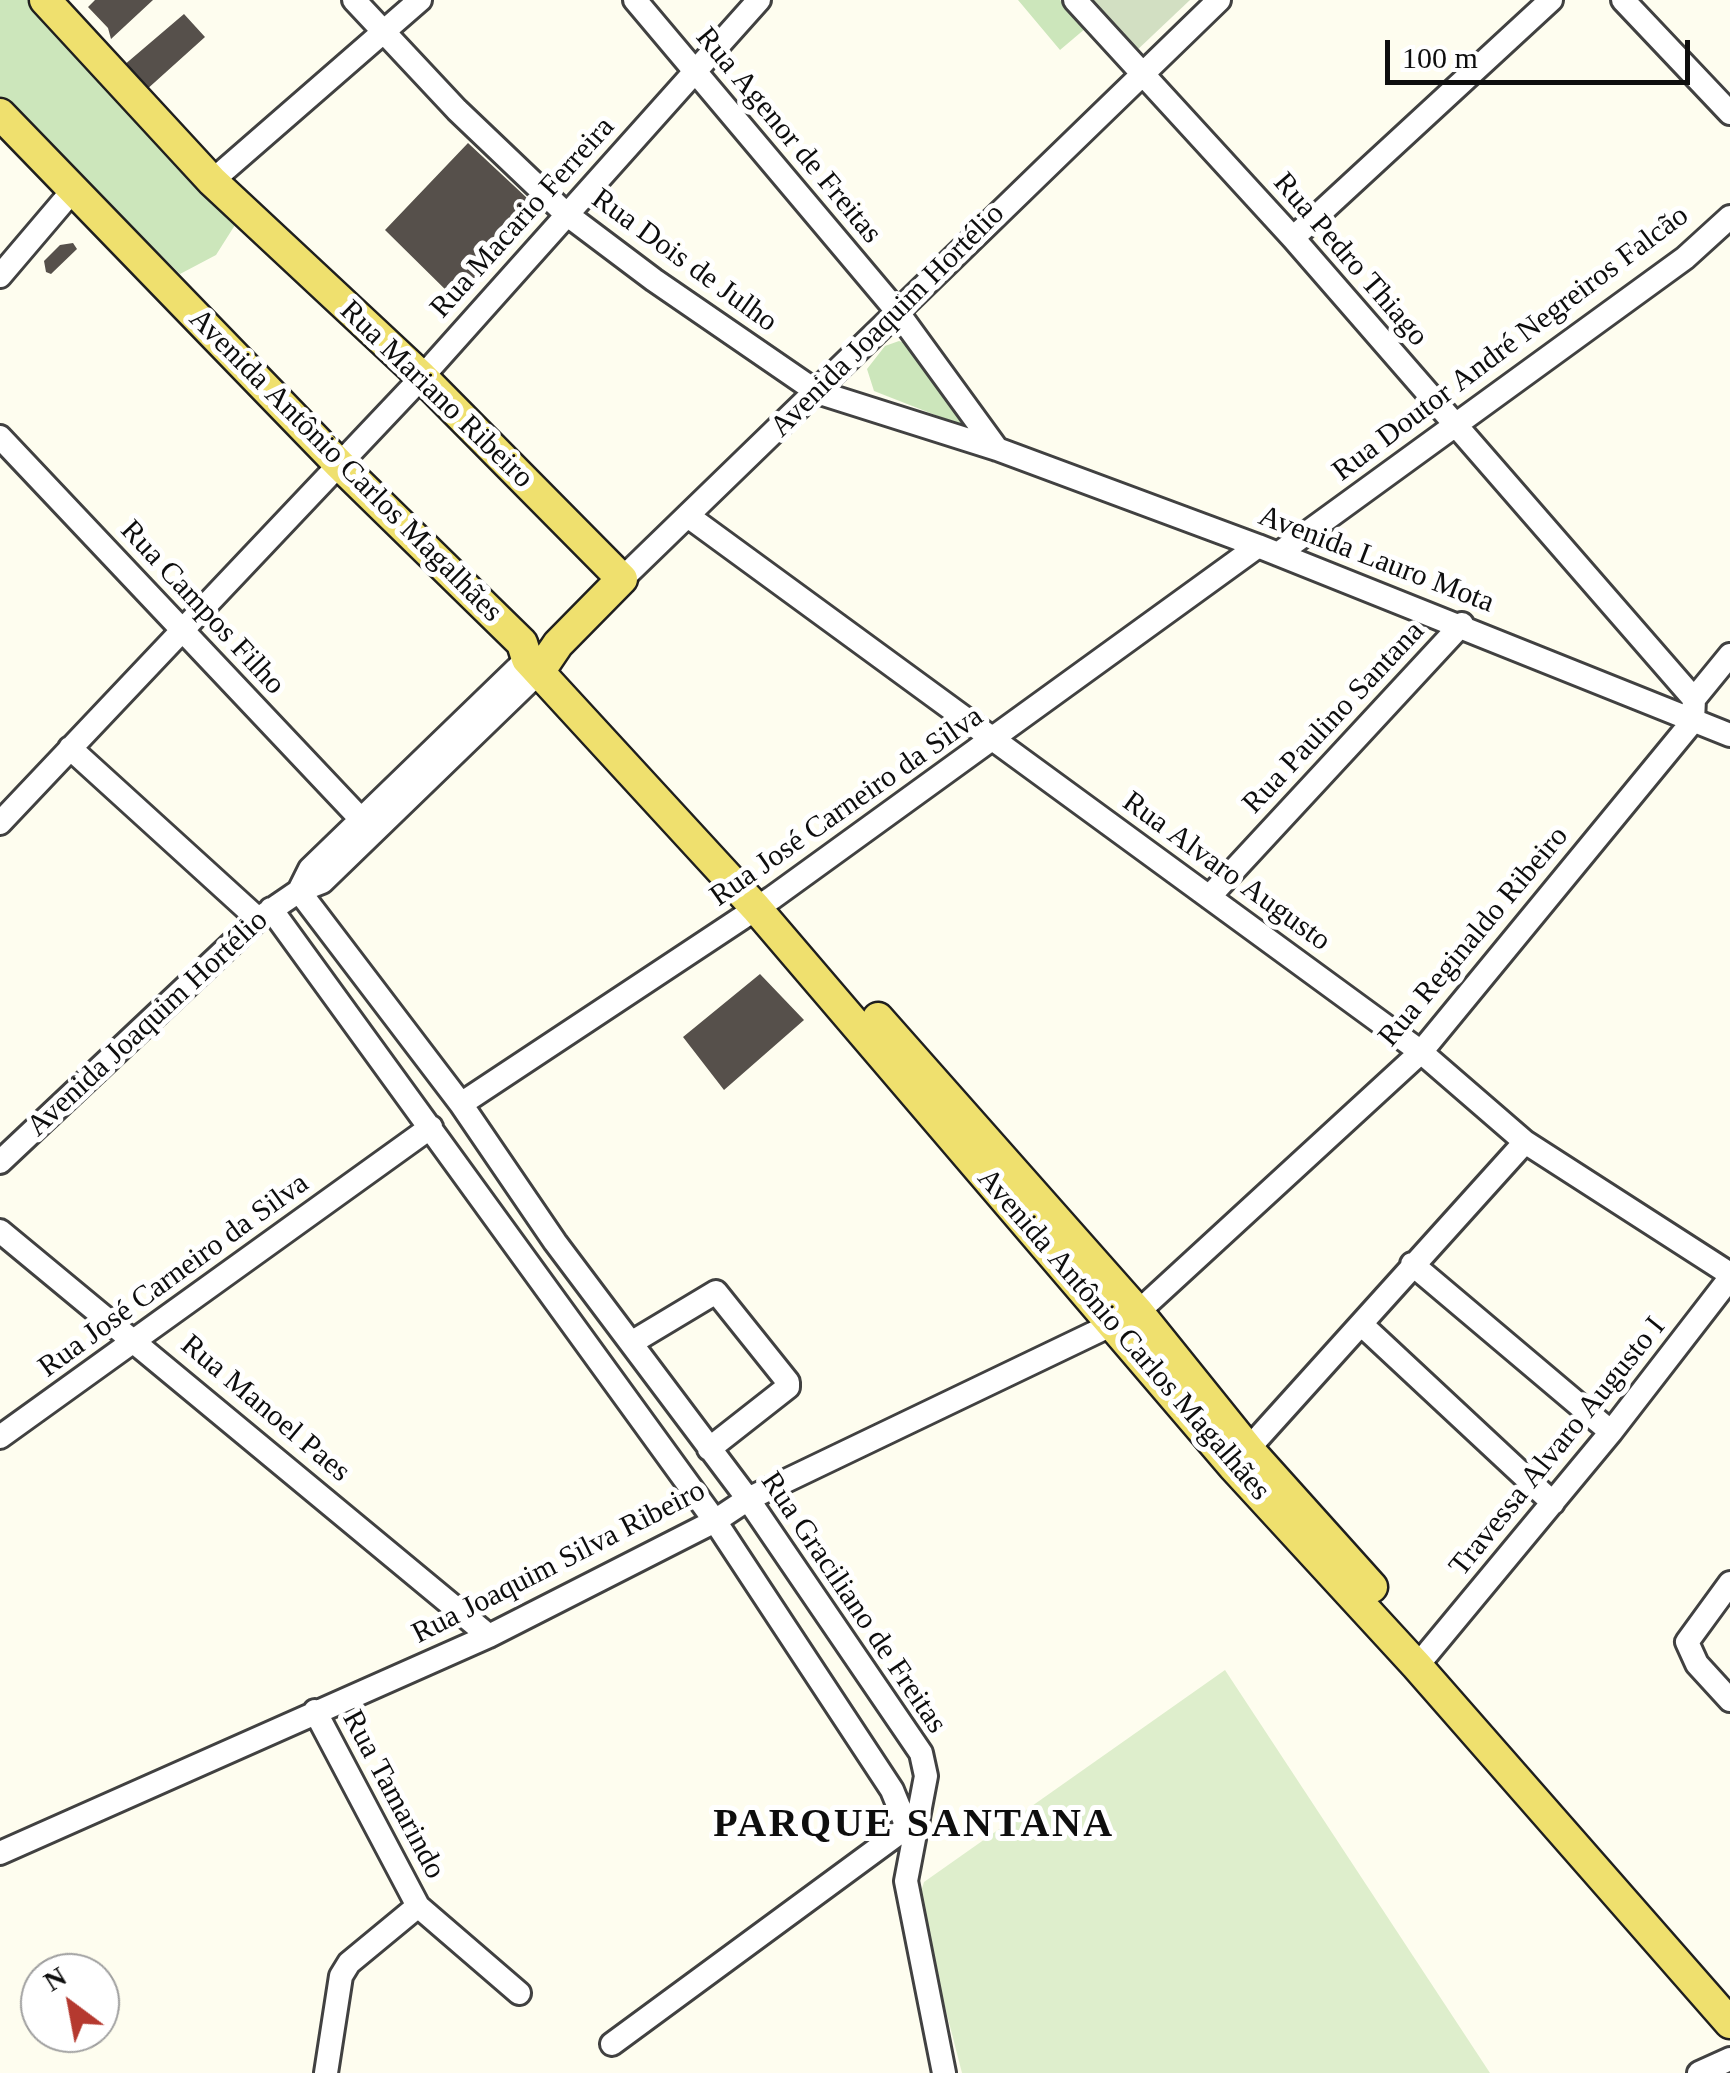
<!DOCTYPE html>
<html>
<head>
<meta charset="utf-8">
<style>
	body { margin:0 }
	#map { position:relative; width:1730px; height:2073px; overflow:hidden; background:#fefdef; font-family:"Times New Roman",serif }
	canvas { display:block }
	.north { position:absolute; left:20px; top:1953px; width:100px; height:100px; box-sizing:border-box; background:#fff; border:2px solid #9f9f9f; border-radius:50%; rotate:328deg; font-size:28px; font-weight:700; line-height:40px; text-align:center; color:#0e0e0e }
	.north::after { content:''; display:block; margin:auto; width:35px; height:45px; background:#b5392f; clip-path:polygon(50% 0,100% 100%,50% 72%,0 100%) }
	.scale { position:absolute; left:1385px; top:40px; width:305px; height:45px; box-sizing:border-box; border:5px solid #0e0e0e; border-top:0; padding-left:12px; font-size:30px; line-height:35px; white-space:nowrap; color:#0e0e0e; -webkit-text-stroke:8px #fff; paint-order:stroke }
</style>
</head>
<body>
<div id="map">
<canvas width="1730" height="2073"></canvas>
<div class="north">N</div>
<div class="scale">100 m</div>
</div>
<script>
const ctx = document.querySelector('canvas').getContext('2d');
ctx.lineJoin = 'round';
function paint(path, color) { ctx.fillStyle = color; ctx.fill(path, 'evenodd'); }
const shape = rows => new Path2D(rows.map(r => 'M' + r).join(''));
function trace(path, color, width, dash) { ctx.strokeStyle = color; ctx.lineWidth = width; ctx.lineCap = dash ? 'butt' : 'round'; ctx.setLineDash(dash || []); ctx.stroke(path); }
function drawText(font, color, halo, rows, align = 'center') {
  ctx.font = font + ' "Times New Roman",serif'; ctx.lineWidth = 10; ctx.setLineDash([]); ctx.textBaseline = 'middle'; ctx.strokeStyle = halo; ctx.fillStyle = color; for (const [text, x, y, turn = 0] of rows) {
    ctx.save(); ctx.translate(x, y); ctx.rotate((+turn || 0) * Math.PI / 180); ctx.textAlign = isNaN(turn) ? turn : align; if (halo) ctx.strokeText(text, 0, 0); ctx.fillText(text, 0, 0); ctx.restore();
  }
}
paint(shape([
	[0,0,28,0,235,225,216,255,180,274,0,96],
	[1018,0,1060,0,1086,28,1060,50],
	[899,341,908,344,971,429,874,391,867,369,885,346]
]), '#cce6bb');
paint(shape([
	[1090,0,1190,0,1134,53]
]), '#d2dfc2');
paint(shape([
	[1225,1670,1490,2073,962,2073,918,1902,924,1882]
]), '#deeecc');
paint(shape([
	[95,0,153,0,111,39,108,28,88,7],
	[184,14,205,37,145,91,123,66],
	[468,143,542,212,459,303,385,230],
	[73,243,77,249,51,274,46,272,44,261,60,245],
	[760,974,804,1020,724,1090,683,1037]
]), '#56504b');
const minor = shape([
	[354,0,457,110,565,213,654,280,817,392,997,449,1258,546,1730,735],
	[635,0,896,310,997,449],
	[1075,0,1293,238,1694,699],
	[1623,0,1730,113],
	[212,181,420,0],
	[1293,238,1551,0],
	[0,276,74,189],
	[0,437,373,832],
	[688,516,1421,1052,1525,1142,1730,1274],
	[1278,554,1685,258,1730,217],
	[622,579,1219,0],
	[70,748,258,919],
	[0,823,422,377,759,0],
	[299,891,461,1104,555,1242,748,1499,921,1753,926,1776,906,1881,944,2073],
	[299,891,310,869,527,659],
	[1209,897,1462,624],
	[271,909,715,1521,892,1790,912,1839],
	[461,1104,772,898,1258,546],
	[0,1162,258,919,299,891,322,882,539,672],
	[0,1231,489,1636],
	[1412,1264,1611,1432],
	[1361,1324,1553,1503],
	[631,1343,716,1292,788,1382,788,1387,709,1449],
	[0,1437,431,1127],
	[1240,1458,1525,1142],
	[1730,1583,1687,1642,1697,1664,1730,1700],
	[1417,1666,1611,1432,1730,1278],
	[315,1711,418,1906,349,1963,341,1976,326,2073],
	[0,1853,489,1636,715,1521,748,1499,1138,1312,1421,1052,1693,721,1694,699,1730,655],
	[418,1906,519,1993],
	[612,2044,918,1819],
	[1699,2073,1730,2059]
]);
const major = shape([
	[45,0,212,181,422,377,622,579,558,644,539,672],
	[0,114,339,464,522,643,527,659,756,908,1233,1466,1417,1666,1730,2023],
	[878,1018,1138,1312,1249,1450,1372,1587]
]);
trace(minor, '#414141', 28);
trace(major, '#1f1f1f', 35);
trace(minor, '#fff', 22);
trace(major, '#efe06e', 30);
drawText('30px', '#0e0e0e', '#fff', [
	["Rua Agenor de Freitas",788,136,50],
	["Rua Macario Ferreira",523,218,-48],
	["Rua Pedro Thiago",1350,260,49],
	["Rua Dois de Julho",684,261,36],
	["Avenida Joaquim Hortélio",888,321,-45],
	["Rua Doutor André Negreiros Falcão",1511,344,-37],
	["Rua Mariano Ribeiro",436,395,44],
	["Avenida Antônio Carlos Magalhães",345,466,45],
	["Avenida Lauro Mota",1376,560,21],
	["Rua Campos Filho",202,608,47],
	["Rua Paulino Santana",1334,718,-47],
	["Rua José Carneiro da Silva",847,807,-35],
	["Rua Alvaro Augusto",1226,872,36],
	["Rua Reginaldo Ribeiro",1474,937,-50],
	["Avenida Joaquim Hortélio",148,1024,-43],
	["Rua José Carneiro da Silva",174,1276,-36],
	["Avenida Antônio Carlos Magalhães",1123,1335,49],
	["Rua Manoel Paes",265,1409,40],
	["Travessa Alvaro Augusto I",1558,1447,-51],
	["Rua Joaquim Silva Ribeiro",559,1563,-27],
	["Rua Graciliano de Freitas",853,1603,56],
	["Rua Tamarindo",393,1795,62]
]);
ctx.letterSpacing = '2.5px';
drawText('bold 40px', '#0e0e0e', '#fff', [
	["PARQUE SANTANA",914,1826]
]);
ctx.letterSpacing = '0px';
</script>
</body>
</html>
